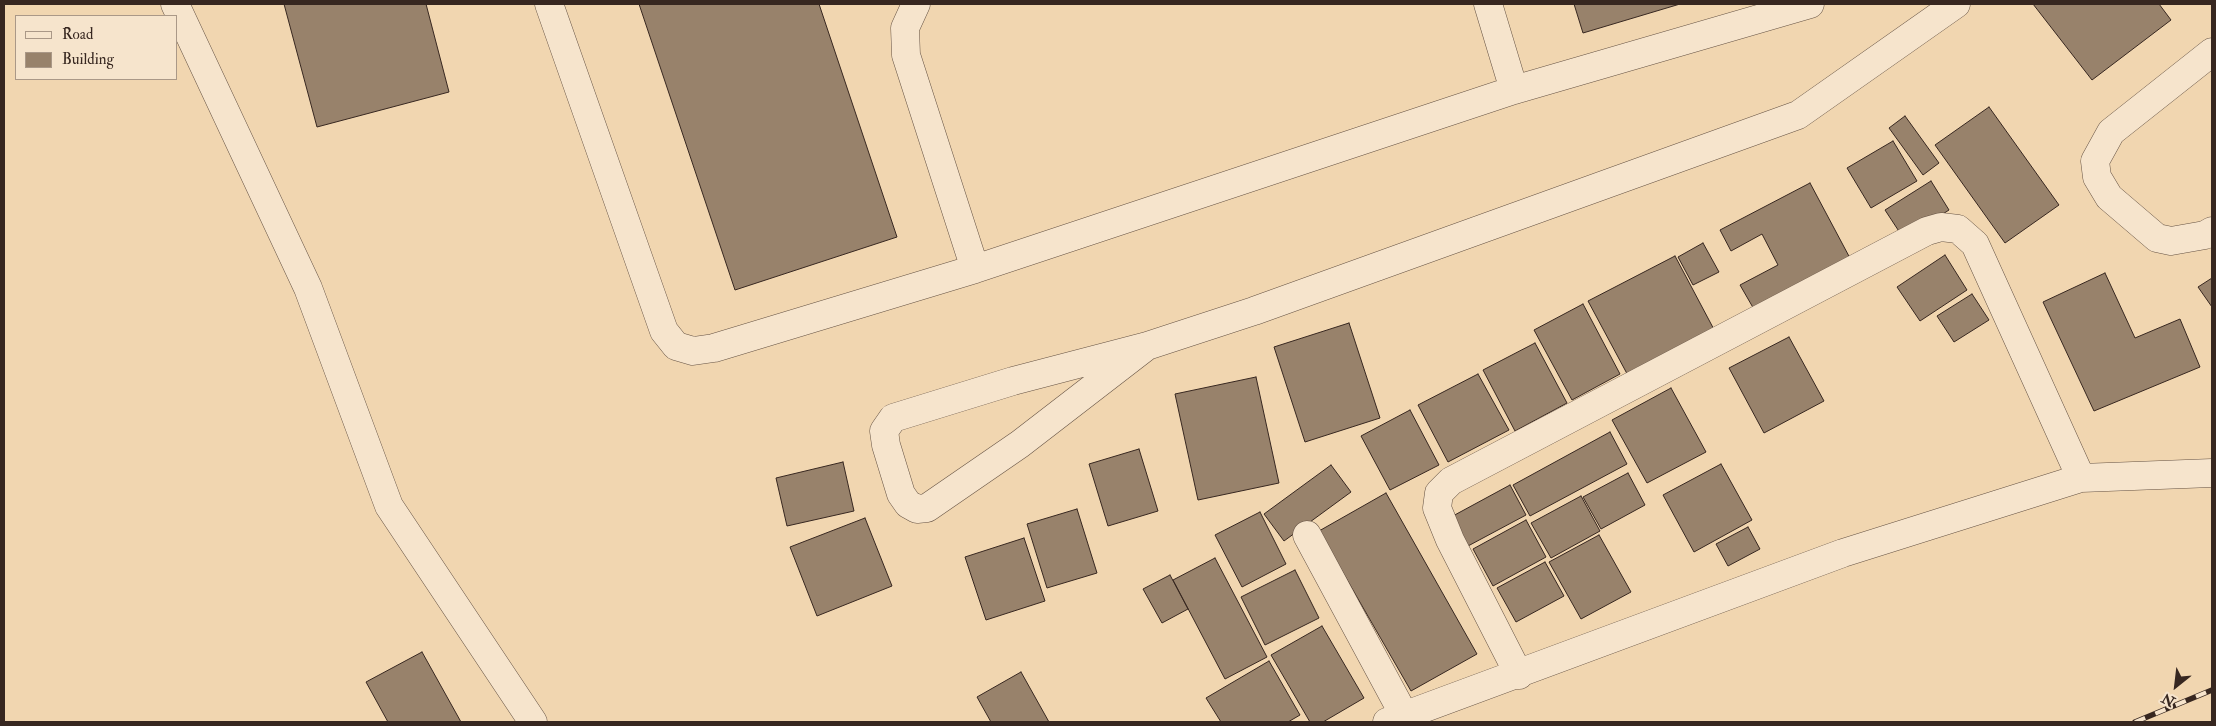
<!DOCTYPE html>
<html>
<head>
<meta charset="utf-8">
<style>
	body { margin:0 }
	#map { position:relative; width:2216px; height:726px; overflow:hidden; background:#f1d6b0; font-family:"IM FELL Double Pica",serif }
	canvas { display:block }
	.frame { position:absolute; inset:0; border:5px solid #372720; pointer-events:none }
	.legend { position:absolute; left:15px; top:15px; width:162px; height:65px; box-sizing:border-box; background:#f6e4cc; border:1px solid #aa9887; margin:0; padding:6px 9px; list-style:none; font-size:15px; color:#372720 }
	.legend li { display:flex; align-items:center; gap:10px; height:25px }
	.legend b { width:25px; border:1px solid #aa9887 }
	.north { position:absolute; left:2151px; top:661px; width:50px; height:50px; -webkit-text-stroke:4px #f6e4cc; paint-order:stroke; rotate:209deg; font-size:14px; font-weight:700; line-height:20px; text-align:center; color:#372720 }
	.north::after { content:''; display:block; margin:auto; width:18px; height:22px; background:#372720; clip-path:polygon(50% 0,100% 100%,50% 72%,0 100%) }
</style>
</head>
<body>
<div id="map">
<canvas width="2216" height="726"></canvas>
<div class="frame"></div>
<ul class="legend">
<li><b style="height:6px;background:#f6e4cc"></b>Road</li>
<li><b style="height:14px;background:#98826b"></b>Building</li>
</ul>
<div class="north">N</div>
</div>
<script>
const ctx = document.querySelector('canvas').getContext('2d');
ctx.lineJoin = 'round';
function paint(path, color) { ctx.fillStyle = color; ctx.fill(path, 'evenodd'); }
const shape = rows => new Path2D(rows.map(r => 'M' + r).join(''));
function trace(path, color, width, dash) { ctx.strokeStyle = color; ctx.lineWidth = width; ctx.lineCap = dash ? 'butt' : 'round'; ctx.setLineDash(dash || []); ctx.stroke(path); }
const building = shape([
	[284,4,426,4,449,92,317,127,284,4],
	[639,4,819,4,897,237,735,290,639,4],
	[1574,4,1680,4,1583,33,1574,4],
	[2033,4,2159,4,2171,20,2092,80,2033,4],
	[1989,107,2059,205,2005,243,1935,145,1989,107],
	[1905,116,1939,163,1923,175,1889,128,1905,116],
	[1893,141,1917,181,1871,208,1847,168,1893,141],
	[1931,181,1949,210,1904,239,1885,210,1931,181],
	[1810,183,1851,260,1755,311,1740,285,1778,265,1762,234,1731,251,1720,230,1810,183],
	[1703,243,1719,272,1693,285,1678,257,1703,243],
	[1945,255,1967,290,1920,321,1897,287,1945,255],
	[1675,256,1718,337,1632,383,1588,301,1675,256],
	[2105,273,2135,338,2180,319,2200,367,2094,411,2043,302,2105,273],
	[2212,278,2212,307,2198,287,2212,278],
	[1972,294,1989,320,1954,342,1937,316,1972,294],
	[1583,304,1620,374,1572,400,1534,330,1583,304],
	[1349,323,1380,418,1305,442,1274,347,1349,323],
	[1789,337,1824,401,1764,433,1729,368,1789,337],
	[1535,343,1567,403,1515,431,1483,370,1535,343],
	[1478,374,1509,430,1448,462,1418,405,1478,374],
	[1256,377,1279,483,1198,500,1175,394,1256,377],
	[1671,388,1706,452,1647,483,1612,420,1671,388],
	[1410,410,1439,465,1390,490,1361,436,1410,410],
	[1610,432,1627,464,1530,516,1513,485,1610,432],
	[1139,449,1158,511,1108,526,1089,464,1139,449],
	[843,462,854,511,787,526,776,478,843,462],
	[1721,464,1752,520,1694,552,1663,495,1721,464],
	[1331,465,1351,492,1284,541,1264,514,1331,465],
	[1628,473,1645,505,1601,529,1583,497,1628,473],
	[1510,485,1526,515,1468,546,1451,517,1510,485],
	[1386,493,1477,654,1411,691,1319,531,1386,493],
	[1581,496,1600,531,1551,558,1531,523,1581,496],
	[1077,509,1097,573,1047,588,1027,524,1077,509],
	[1260,512,1286,564,1242,587,1215,535,1260,512],
	[865,518,892,586,817,616,790,547,865,518],
	[1526,520,1546,557,1493,586,1473,549,1526,520],
	[1748,527,1760,549,1728,566,1716,544,1748,527],
	[1599,535,1631,592,1581,619,1549,562,1599,535],
	[1024,538,1045,601,986,620,965,557,1024,538],
	[1215,558,1267,657,1225,679,1173,580,1215,558],
	[1545,562,1564,596,1516,622,1497,588,1545,562],
	[1295,570,1319,618,1265,645,1241,597,1295,570],
	[1170,575,1188,609,1162,623,1143,589,1170,575],
	[1322,626,1364,698,1323,722,1310,722,1271,655,1322,626],
	[422,652,461,722,388,722,366,682,422,652],
	[1269,661,1300,715,1288,722,1221,722,1206,698,1269,661],
	[1021,672,1049,722,991,722,977,697,1021,672]
]);
paint(building, '#98826b');
trace(building, '#372720', 1);
const minor = shape([
	[175,4,308,288,389,506,533,722],
	[549,4,664,331,676,346,693,351,714,348,975,269,1514,90,1810,4],
	[916,4,905,28,906,55,975,269],
	[1488,4,1514,90],
	[2212,52,2111,132,2095,161,2097,177,2109,197,2157,238,2171,241,2205,235,2212,231],
	[1147,346,1020,444,927,508,917,509,908,504,901,494,886,445,884,431,893,418,1013,381,1147,346,1254,311,1798,115,1956,4],
	[1307,535,1404,715],
	[1519,675,1450,540,1437,508,1439,493,1451,481,1927,231,1941,227,1958,229,1975,244,2081,478],
	[1387,722,1843,553,2081,478,2212,473]
]);
trace(minor, '#665344', 29);
trace(minor, '#f6e4cc', 28);
const rail = shape([
	[2135,722,2212,690]
]);
trace(rail, '#372720', 5.5);
trace(rail, '#f6e4cc', 4, [11]);
</script>
</body>
</html>
